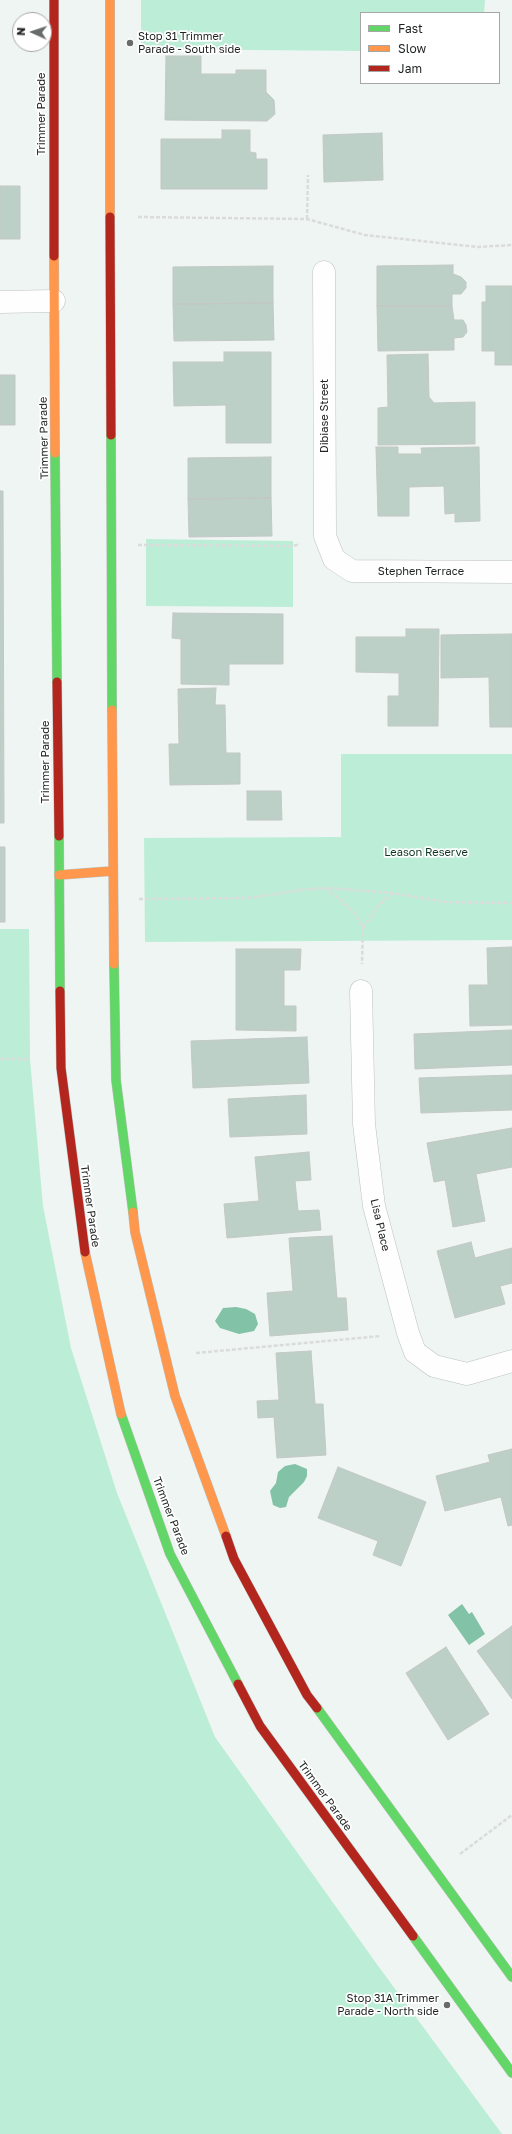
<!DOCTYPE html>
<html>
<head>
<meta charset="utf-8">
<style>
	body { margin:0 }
	#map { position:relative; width:512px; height:2134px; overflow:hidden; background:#eff5f2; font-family:"Golos Text",sans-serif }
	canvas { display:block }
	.legend { position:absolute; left:360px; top:12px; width:140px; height:72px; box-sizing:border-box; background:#fff; border:1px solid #a5a7a6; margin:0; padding:5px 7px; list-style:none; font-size:12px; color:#1e2220 }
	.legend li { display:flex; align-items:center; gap:8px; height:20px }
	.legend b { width:20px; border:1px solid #a5a7a6 }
	.north { position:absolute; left:12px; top:12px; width:40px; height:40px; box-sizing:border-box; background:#fff; border:1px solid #a5a7a6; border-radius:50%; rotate:273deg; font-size:11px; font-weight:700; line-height:16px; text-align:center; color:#1e2220 }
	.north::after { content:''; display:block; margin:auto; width:14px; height:18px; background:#676c6a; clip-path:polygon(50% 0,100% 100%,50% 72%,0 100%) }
</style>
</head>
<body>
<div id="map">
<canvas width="512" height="2134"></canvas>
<ul class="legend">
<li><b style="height:5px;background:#63d668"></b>Fast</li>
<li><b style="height:5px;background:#ff974d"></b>Slow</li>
<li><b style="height:5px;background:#b3261e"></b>Jam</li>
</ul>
<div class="north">N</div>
</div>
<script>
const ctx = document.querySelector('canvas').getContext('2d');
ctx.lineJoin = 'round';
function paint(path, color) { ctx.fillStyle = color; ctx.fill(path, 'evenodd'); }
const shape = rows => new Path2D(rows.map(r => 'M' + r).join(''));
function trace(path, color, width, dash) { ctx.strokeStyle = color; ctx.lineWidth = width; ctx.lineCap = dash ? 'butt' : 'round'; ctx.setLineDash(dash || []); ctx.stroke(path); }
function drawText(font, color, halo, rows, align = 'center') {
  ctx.font = font + ' "Golos Text",sans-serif'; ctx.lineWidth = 3.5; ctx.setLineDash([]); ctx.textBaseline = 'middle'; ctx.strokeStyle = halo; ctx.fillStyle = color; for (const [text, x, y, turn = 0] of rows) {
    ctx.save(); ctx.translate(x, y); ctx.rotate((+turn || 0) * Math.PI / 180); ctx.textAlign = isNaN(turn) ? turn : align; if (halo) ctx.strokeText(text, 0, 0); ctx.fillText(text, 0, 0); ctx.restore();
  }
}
paint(shape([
	[141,0,485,0,484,13,361,13,361,51,141,49],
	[146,539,293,541,293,607,146,606],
	[341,754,512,754,512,940,145,942,144,838,341,837],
	[0,929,29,929,30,1059,43,1206,71,1348,117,1493,215,1737,376,1963,502,2134,0,2134]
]), '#bceed7');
paint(shape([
	[236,1307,246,1309,255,1314,258,1324,254,1331,239,1334,220,1328,215,1321,223,1308],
	[295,1464,307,1469,307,1476,304,1482,289,1497,286,1507,280,1508,273,1505,270,1491,276,1483,278,1472,285,1466],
	[462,1604,469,1614,472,1612,485,1634,469,1645,448,1615]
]), '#82c2a7');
const building = shape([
	[166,56,201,56,201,74,236,74,236,70,266,70,266,92,274,100,275,114,267,121,165,120,166,56],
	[222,130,250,130,250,152,256,153,256,159,267,159,267,189,161,189,161,139,222,139,222,130],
	[382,133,383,180,324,182,323,135,382,133],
	[0,186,20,186,20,239,0,239,0,186],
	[453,265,453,274,461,277,466,282,466,288,461,294,452,294,452,306,377,306,377,266,453,265],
	[273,266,273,303,173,304,173,267,273,266],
	[486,286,512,286,512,365,495,365,495,351,482,351,482,302,486,302,486,286],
	[273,303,274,340,174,341,173,304,273,303],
	[377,306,452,306,454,320,463,320,466,325,467,332,463,337,454,338,454,350,378,351,377,306],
	[224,352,271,352,271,443,226,443,226,405,174,406,173,362,224,362,224,352],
	[428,354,429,397,434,403,475,402,475,444,378,445,378,408,388,407,387,355,428,354],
	[0,375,15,375,15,425,0,425,0,375],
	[376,447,398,447,398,454,422,454,421,448,479,447,480,521,455,522,455,513,445,514,444,486,409,487,409,516,378,516,376,447],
	[271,457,271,498,188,499,188,458,271,457],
	[0,491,3,491,4,823,0,823,0,491],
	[271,498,272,536,189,537,188,499,271,498],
	[173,613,283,614,283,664,229,664,229,685,181,684,181,639,172,638,173,613],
	[406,629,439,629,438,726,388,726,388,696,399,696,399,673,356,672,356,637,406,637,406,629],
	[512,634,512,727,490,727,489,677,441,678,441,635,512,634],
	[216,688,215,705,225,705,226,753,240,753,240,784,170,785,169,744,179,744,178,689,216,688],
	[247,791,281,791,282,820,247,820,247,791],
	[0,847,5,847,5,922,0,922,0,847],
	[512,947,512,1025,470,1026,469,985,488,985,487,948,512,947],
	[236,949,301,949,300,970,284,970,284,1006,296,1006,296,1031,236,1030,236,949],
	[512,1030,512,1065,415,1069,414,1034,512,1030],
	[307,1037,309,1083,193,1088,191,1041,307,1037],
	[512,1075,512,1110,421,1113,419,1078,512,1075],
	[306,1095,307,1134,230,1137,228,1099,306,1095],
	[512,1128,512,1167,476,1174,485,1221,453,1227,445,1180,434,1182,427,1143,512,1128],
	[309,1152,311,1180,295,1181,298,1211,319,1210,321,1230,227,1238,224,1204,259,1201,255,1157,309,1152],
	[332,1236,337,1298,346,1298,348,1330,270,1336,267,1293,293,1291,289,1238,332,1236],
	[471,1242,475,1258,512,1248,512,1283,500,1286,505,1304,455,1318,437,1251,471,1242],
	[311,1351,315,1404,323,1404,326,1455,277,1458,274,1417,258,1418,257,1401,279,1400,276,1353,311,1351],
	[512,1449,512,1525,508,1526,501,1497,445,1511,436,1476,490,1462,488,1455,512,1449],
	[338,1467,426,1502,401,1566,373,1555,378,1541,318,1518,338,1467],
	[512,1626,512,1699,477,1651,512,1626],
	[446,1647,489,1714,448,1740,406,1673,446,1647]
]);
paint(building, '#bcd0c7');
trace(building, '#c3c7c5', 1);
const street = shape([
	[324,272,325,536,334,559,352,571,512,572],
	[0,302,54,301],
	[361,991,364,1124,374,1206,408,1333,415,1352,434,1366,467,1374,512,1361]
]);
const fast = shape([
	[111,435,112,710],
	[55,453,57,682],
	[59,836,60,991],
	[114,964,116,1080,133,1212],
	[121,1414,170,1554,238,1684],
	[317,1708,512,1977],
	[413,1936,512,2073]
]);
const slow = shape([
	[110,0,110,217],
	[54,256,55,453],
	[112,710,114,964],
	[59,875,112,871],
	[133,1212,135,1232,175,1396,226,1536],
	[85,1252,121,1414]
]);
const jam = shape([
	[54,0,54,256],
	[110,217,111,435],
	[57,682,59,836],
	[60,991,61,1068,85,1252],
	[226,1536,234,1559,307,1695,317,1708],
	[238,1684,260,1726,413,1936]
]);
trace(street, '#bec2bf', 23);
trace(fast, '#bec2bf', 10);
trace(slow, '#bec2bf', 10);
trace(jam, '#bec2bf', 10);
trace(shape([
	[138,217,307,219,365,235,478,247,512,245],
	[307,219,308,175],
	[138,545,293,546,300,544],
	[326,888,354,912,363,928,362,964],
	[139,899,248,898,301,890,326,888,393,893,445,902,512,903],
	[363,928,379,905,393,893],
	[0,1059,30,1059],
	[196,1353,381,1336],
	[460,1854,512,1815]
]), '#dadcda', 2.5, [4, 2]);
trace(street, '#fdfefd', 22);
trace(fast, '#63d668', 9);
trace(slow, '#ff974d', 9);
trace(jam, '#b3261e', 9);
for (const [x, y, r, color] of [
	[130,43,4,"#676c6a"],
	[447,2005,4,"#676c6a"]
]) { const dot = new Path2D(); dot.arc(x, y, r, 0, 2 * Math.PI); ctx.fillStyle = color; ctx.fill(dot); trace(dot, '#fff', 1.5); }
drawText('11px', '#1e2220', '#fff', [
	["Stop 31 Trimmer",138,37],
	["Parade - South side",138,50],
	["Stop 31A Trimmer",439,1999,"right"],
	["Parade - North side",439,2012,"right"]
], 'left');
drawText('11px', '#1e2220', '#fff', [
	["Trimmer Parade",42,114,-90],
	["Dibiase Street",325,416,-90],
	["Trimmer Parade",44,438,-91],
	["Stephen Terrace",421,572],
	["Trimmer Parade",46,762,-90],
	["Trimmer Parade",90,1206,82],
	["Lisa Place",380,1225,77],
	["Trimmer Parade",171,1516,69],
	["Trimmer Parade",325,1796,54]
]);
drawText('11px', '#0e3626', '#fff', [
	["Leason Reserve",426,853]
]);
</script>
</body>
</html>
